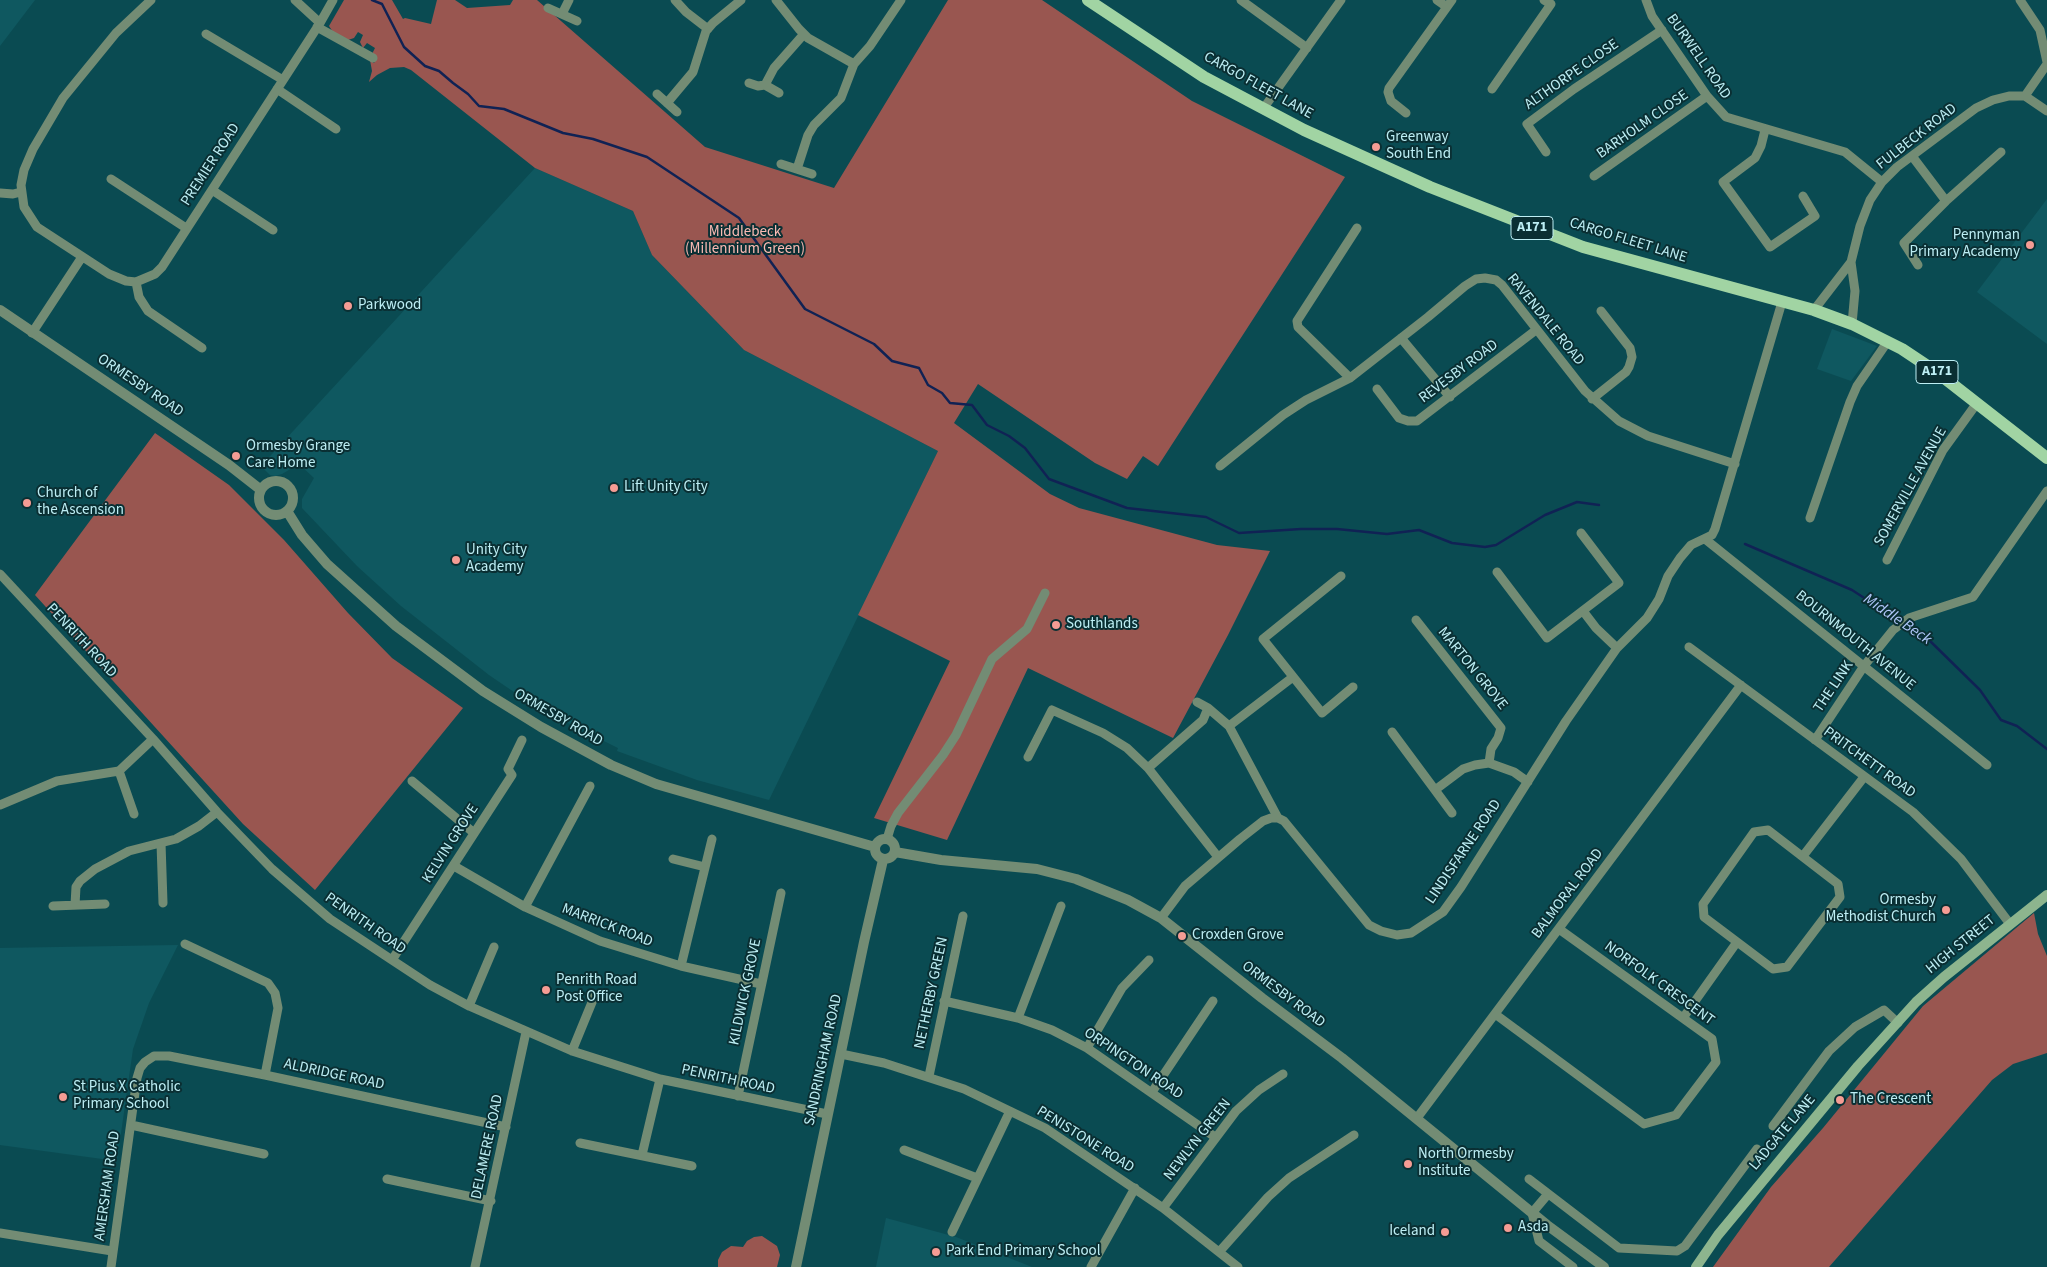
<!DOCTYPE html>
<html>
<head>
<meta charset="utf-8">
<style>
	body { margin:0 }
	canvas { display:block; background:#0a4b52 }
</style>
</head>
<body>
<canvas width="2047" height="1267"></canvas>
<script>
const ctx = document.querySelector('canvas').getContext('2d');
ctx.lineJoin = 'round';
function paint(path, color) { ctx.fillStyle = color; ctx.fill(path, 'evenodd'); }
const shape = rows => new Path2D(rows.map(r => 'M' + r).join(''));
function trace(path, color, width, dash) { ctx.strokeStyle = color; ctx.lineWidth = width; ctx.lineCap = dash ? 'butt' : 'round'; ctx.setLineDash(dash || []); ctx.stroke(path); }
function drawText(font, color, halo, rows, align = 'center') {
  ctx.font = font + ' "Source Sans 3",sans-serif'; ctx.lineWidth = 4; ctx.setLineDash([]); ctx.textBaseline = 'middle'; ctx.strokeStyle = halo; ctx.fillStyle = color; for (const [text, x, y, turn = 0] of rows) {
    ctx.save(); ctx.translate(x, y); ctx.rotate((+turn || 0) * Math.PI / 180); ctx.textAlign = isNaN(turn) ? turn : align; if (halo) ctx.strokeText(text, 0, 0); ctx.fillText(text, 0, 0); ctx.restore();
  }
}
paint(shape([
	[0,0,35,0,0,46],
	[535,168,633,211,652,255,744,350,938,451,769,800,697,780,617,751,618,748,536,707,489,675,401,606,357,566,302,508,302,499,314,478,299,464,282,474,275,476,270,475,261,466],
	[2047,199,2047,344,1977,292],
	[1832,329,1877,346,1851,381,1817,369],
	[178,945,149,1003,133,1049,117,1161,0,1145,0,948],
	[886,1218,956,1237,1032,1267,876,1267]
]), '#0f5860');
paint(shape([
	[344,0,392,0,403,19,405,18,431,24,437,0,455,0,467,8,510,5,513,0,537,0,705,147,834,188,948,0,1042,0,1192,101,1345,177,1158,466,1143,456,1127,479,1095,463,978,384,954,423,1050,494,1079,508,1217,545,1270,551,1228,635,1173,738,1028,668,947,840,874,818,950,661,858,615,938,451,744,350,652,255,633,211,535,168,411,70,404,67,390,68,377,75,369,82,372,71,370,60,374,63,377,57,372,54,375,48,367,43,363,48,360,42,363,35,358,32,354,38,348,40,333,32,329,26],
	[155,433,229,485,284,540,348,613,392,658,463,708,315,890,243,824,35,595],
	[2034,913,2038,934,2047,956,2047,1053,2013,1064,1992,1080,1829,1267,1713,1267,1771,1187,1823,1128,1923,1006],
	[762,1236,777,1246,780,1255,777,1267,718,1267,718,1260,722,1252,731,1246,743,1247,747,1241,754,1237]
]), '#995650');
trace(shape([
	[372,0,382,4,404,47,425,66,439,71,453,83,468,94,479,106,504,109,563,133,593,139,647,157,739,218,805,309,874,344,892,361,919,368,928,385,942,393,950,403,972,405,987,425,1009,436,1025,448,1049,479,1127,508,1206,517,1239,533,1301,529,1337,529,1387,534,1419,530,1452,543,1485,547,1496,545,1545,515,1577,502,1599,505],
	[1745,544,1852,590,1901,622],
	[1905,625,1928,639,1980,690,2001,720,2017,726,2047,749]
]), '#102254', 2.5);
trace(shape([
	[151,0,116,33,63,98,33,149,24,170,21,185,24,207,37,227,109,274,126,281,136,282,155,274,162,267,320,23,333,0],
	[295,0,320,23],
	[675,0,686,12,708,29],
	[776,0,799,29,808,38,854,64],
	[1241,0,1307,48],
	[1437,0,1447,7,1452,0],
	[1646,0,1652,16,1707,96,1726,117,1845,152,1882,182],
	[2020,0,2040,30,2047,62],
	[548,8,577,21],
	[562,14,569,0],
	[317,27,373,58],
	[206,34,283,80],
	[749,83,758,86,765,85,779,93],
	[765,85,774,68,804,34],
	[277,89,336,129],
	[1492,89,1551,4,1544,0],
	[657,94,677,112],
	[2025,96,2047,64],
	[667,103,693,72,706,31,713,23,741,0],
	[1263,109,1341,0],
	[1406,113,1391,101,1388,92,1389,88,1447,7],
	[1765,130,1761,146,1755,158,1723,182,1770,247,1815,216,1803,196],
	[1546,152,1527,124,1574,89,1662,30],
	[1912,156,1946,201],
	[781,164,812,174],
	[797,169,808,135,814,125,841,98,854,64,870,46,901,0],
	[1594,176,1707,96],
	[111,179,186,228],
	[212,190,273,230],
	[0,193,13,194,21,192],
	[1851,262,1855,291,1852,324],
	[1918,265,1904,243,1946,201,2001,152],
	[136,282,139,297,148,311,202,348],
	[1814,310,1851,262,1860,226,1870,200,1882,182,1897,167,1976,108,1993,100,2009,96,2025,96,2047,111],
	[32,333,82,257],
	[1401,338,1450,397],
	[1350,378,1298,327,1297,321,1357,228],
	[1377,389,1399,418,1408,421,1417,421,1536,330],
	[1592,399,1626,372,1629,367,1632,357,1630,348,1601,311],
	[1220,466,1283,415,1306,400,1350,378,1428,317,1465,286,1476,279,1485,278,1496,280,1502,285,1585,391,1619,421,1648,436,1735,464],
	[1810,518,1850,402,1857,386,1888,341],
	[1705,539,1987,765],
	[1887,560,1943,450,1977,403],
	[1497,572,1547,638,1619,583,1581,533],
	[0,574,153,739,217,812,272,869,330,919,392,960,430,985,469,1006,572,1051,660,1079,827,1114],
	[1341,576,1263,639,1322,713,1353,687],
	[1583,611,1596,628,1617,648],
	[1416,620,1501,728,1498,738,1491,749,1489,763],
	[1689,647,1913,812,1961,859,2010,924],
	[1197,702,1208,708,1229,726,1278,818],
	[1229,726,1293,677],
	[1392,732,1435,790,1463,769,1475,765,1489,763,1514,772,1528,782],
	[1815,740,1864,666,1893,630,1909,618,1973,597,2047,491],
	[1028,757,1052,710,1103,733,1127,748,1148,768,1218,857],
	[1148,768,1203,720,1208,708],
	[119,771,134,814],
	[412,781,474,833],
	[1435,790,1452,813],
	[0,805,57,781,119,771,153,739],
	[1768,830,1838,884,1840,897,1787,967,1773,969,1704,917,1703,904,1754,832,1768,830],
	[887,839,891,826,898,813,943,755,956,735,992,659,1027,629,1045,593],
	[161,843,163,903],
	[1803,856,1864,777],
	[673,859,705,867],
	[454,866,525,907,600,941,681,966,761,984],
	[75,905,76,887,80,881,95,869,129,851,176,839,199,826,217,812],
	[53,906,105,904],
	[525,907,590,786],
	[1161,918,1185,886,1240,839,1263,821,1271,818,1278,818,1284,821,1369,925,1381,931,1397,935,1411,933,1443,912,1461,887,1566,721,1617,648,1647,618,1659,599,1668,576,1680,558,1691,545,1712,535,1715,529,1782,302],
	[185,944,268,983,275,993,278,1008,265,1075],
	[392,960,512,775,508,769,522,740],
	[681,966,712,839],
	[944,1001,1018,1018,1052,1030,1087,1048,1215,1137],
	[469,1006,494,947],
	[1495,1014,1644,1124,1676,1115,1716,1062,1712,1039,1559,929],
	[1018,1018,1061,906],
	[1683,1018,1737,942],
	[1087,1048,1122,988,1149,960],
	[572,1051,595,995],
	[841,1054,884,1063,964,1089,1045,1128,1163,1208,1238,1267],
	[929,1076,963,916],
	[1152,1092,1213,1001],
	[738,1096,781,893],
	[1417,1118,1741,685],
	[131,1125,264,1154],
	[1773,1126,1829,1051,1855,1027,1884,1010,1898,1023],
	[580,1143,692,1166],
	[904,1150,977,1178],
	[642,1155,660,1079],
	[387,1179,491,1201],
	[1529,1179,1619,1248,1677,1251,1685,1246,1757,1149],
	[1548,1194,1532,1213,1539,1241,1573,1267],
	[1163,1208,1236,1111,1259,1090,1283,1074],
	[952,1232,1010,1111],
	[0,1233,112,1251],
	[1220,1251,1268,1197,1289,1178,1354,1135],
	[111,1267,137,1078,140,1068,145,1062,154,1056,169,1056,265,1075,506,1127],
	[475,1267,526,1032],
	[1091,1267,1135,1188]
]), '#738c74', 9);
trace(shape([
	[0,310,229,465,261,490],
	'259 498a17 17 0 1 1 34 0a17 17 0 1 1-34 0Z',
	[287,511,302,535,327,564,396,626,483,691,541,727,611,765,656,784,875,847],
	'875 849a10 10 0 1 1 20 0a10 10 0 1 1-20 0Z',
	[895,852,941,860,1037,869,1076,879,1128,900,1161,918,1262,998,1342,1058,1547,1225,1604,1267],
	[796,1267,864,942,883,860]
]), '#738c74', 10);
trace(shape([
	[1696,1267,1718,1235,1858,1066,1916,1002,1944,977,2047,895]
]), '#8db58e', 10);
trace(shape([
	[1088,0,1204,77,1304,130,1430,187,1583,247,1814,310,1852,324,1902,349,1938,373,2047,458]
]), '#a1d4a3', 12);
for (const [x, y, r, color] of [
	[1376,147,5,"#f59c94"],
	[2030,245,5,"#f59c94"],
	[348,306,5,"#f59c94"],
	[236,456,5,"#f59c94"],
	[614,488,5,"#f59c94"],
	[27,503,5,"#f59c94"],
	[456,560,5,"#f59c94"],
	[1056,625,5,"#f59c94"],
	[1946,910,5,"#f59c94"],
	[1182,936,5,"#f59c94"],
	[546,990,5,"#f59c94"],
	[63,1097,5,"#f59c94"],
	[1840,1100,5,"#f59c94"],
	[1408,1164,5,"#f59c94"],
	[1508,1228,5,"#f59c94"],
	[1445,1232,5,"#f59c94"],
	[936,1252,5,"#f59c94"]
]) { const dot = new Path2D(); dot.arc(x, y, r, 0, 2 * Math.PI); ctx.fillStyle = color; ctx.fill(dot); trace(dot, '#0a2f33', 2); }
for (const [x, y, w] of [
	[1532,228,42],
	[1937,372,42]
]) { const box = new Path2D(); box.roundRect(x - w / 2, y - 11.5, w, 23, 4); ctx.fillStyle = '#0a2f33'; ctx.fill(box); trace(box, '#bdeef4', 1); }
drawText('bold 14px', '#bdeef4', null, [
	["A171",1532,228],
	["A171",1937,372]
]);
drawText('15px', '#bdeef4', '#0a2f33', [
	["BURWELL ROAD",1698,57,55],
	["ALTHORPE CLOSE",1572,75,-35],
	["CARGO FLEET LANE",1258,86,29],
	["BARHOLM CLOSE",1643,125,-35],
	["FULBECK ROAD",1917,137,-38],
	["PREMIER ROAD",211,165,-57],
	["CARGO FLEET LANE",1628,241,17],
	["RAVENDALE ROAD",1545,320,51],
	["REVESBY ROAD",1459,372,-37],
	["ORMESBY ROAD",140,386,34],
	["SOMERVILLE AVENUE",1911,487,-61],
	["PENRITH ROAD",81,641,47],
	["BOURNMOUTH AVENUE",1855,641,39],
	["MARTON GROVE",1472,669,51],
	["THE LINK",1834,687,-56],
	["ORMESBY ROAD",558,718,30],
	["PRITCHETT ROAD",1869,763,36],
	["KELVIN GROVE",451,844,-57],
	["LINDISFARNE ROAD",1464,852,-56],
	["BALMORAL ROAD",1568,894,-53],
	["PENRITH ROAD",365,924,35],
	["MARRICK ROAD",607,926,21],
	["HIGH STREET",1961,945,-39],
	["NORFOLK CRESCENT",1659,984,36],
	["KILDWICK GROVE",746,992,-78],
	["NETHERBY GREEN",932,993,-78],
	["ORMESBY ROAD",1283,995,37],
	["SANDRINGHAM ROAD",824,1060,-78],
	["ORPINGTON ROAD",1133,1064,34],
	["ALDRIDGE ROAD",334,1075,12],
	["PENRITH ROAD",728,1080,12],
	["LADGATE LANE",1783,1133,-50],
	["PENISTONE ROAD",1085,1140,32],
	["NEWLYN GREEN",1198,1140,-52],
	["DELAMERE ROAD",488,1147,-78],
	["AMERSHAM ROAD",108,1186,-82]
]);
drawText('15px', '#bdeef4', '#0a2f33', [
	["Greenway",1386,138],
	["South End",1386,155],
	["Pennyman",2020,236,"right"],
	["Primary Academy",2020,253,"right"],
	["Parkwood",358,306],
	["Ormesby Grange",246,447],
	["Care Home",246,464],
	["Lift Unity City",624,488],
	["Church of",37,494],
	["the Ascension",37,511],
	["Unity City",466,551],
	["Academy",466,568],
	["Southlands",1066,625],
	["Ormesby",1936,901,"right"],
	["Methodist Church",1936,918,"right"],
	["Croxden Grove",1192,936],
	["Penrith Road",556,981],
	["Post Office",556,998],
	["St Pius X Catholic",73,1088],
	["Primary School",73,1105],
	["The Crescent",1850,1100],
	["North Ormesby",1418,1155],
	["Institute",1418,1172],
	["Asda",1518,1228],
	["Iceland",1435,1232,"right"],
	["Park End Primary School",946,1252]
], 'left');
drawText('15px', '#fabab3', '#0a2f33', [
	["Middlebeck",745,233],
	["(Millennium Green)",745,250]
]);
drawText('italic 16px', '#afc6f8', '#0a2f33', [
	["Middle Beck",1897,620,34]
]);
</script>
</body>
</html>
